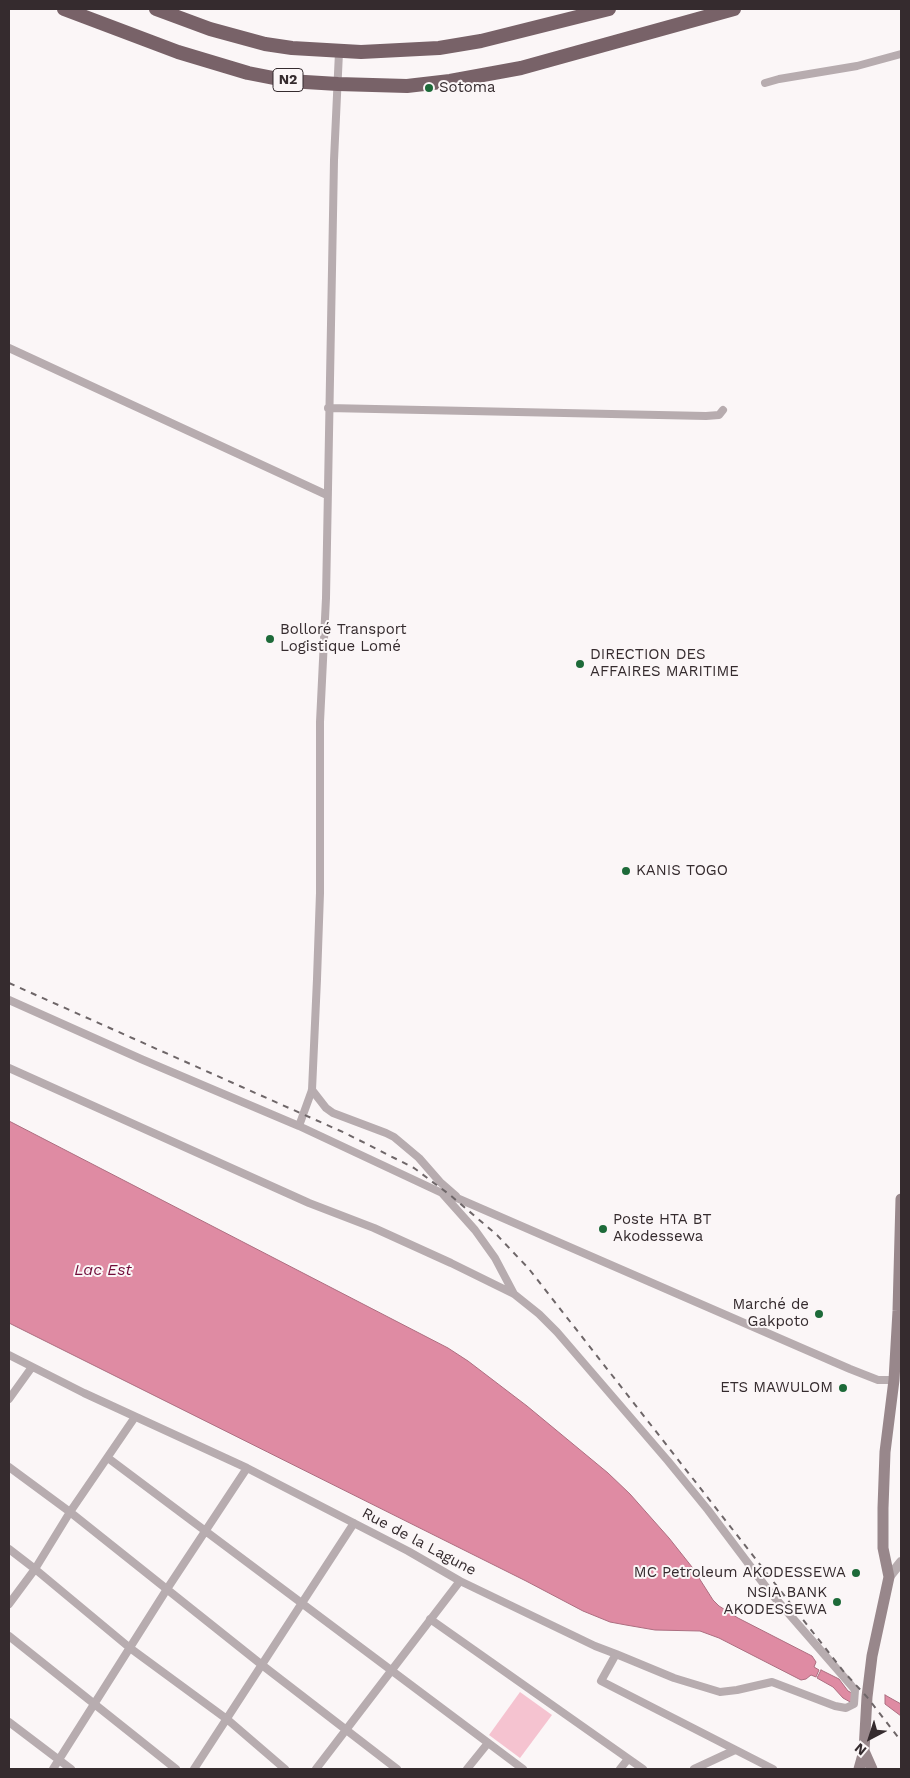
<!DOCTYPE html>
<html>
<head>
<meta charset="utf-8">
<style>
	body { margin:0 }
	#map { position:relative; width:910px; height:1778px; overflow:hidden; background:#fbf6f7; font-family:"Work Sans",sans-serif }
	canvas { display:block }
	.frame { position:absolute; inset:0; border:10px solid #352b2e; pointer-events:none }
	.north { position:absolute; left:845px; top:1713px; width:50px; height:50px; -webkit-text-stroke:4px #fbf6f7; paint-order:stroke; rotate:220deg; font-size:14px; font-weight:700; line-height:20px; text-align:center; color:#352b2e }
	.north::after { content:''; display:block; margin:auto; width:18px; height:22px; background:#352b2e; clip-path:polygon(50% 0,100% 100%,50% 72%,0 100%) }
</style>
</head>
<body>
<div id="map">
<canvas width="910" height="1778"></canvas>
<div class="frame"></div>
<div class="north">N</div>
</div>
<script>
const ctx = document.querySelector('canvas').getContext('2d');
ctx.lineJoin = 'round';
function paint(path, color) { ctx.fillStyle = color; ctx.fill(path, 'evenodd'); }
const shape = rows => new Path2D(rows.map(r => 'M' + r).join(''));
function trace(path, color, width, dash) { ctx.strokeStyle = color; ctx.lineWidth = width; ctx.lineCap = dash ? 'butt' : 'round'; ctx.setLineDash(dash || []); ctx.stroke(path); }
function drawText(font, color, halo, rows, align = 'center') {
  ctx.font = font + ' "Work Sans",sans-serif'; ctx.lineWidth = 4; ctx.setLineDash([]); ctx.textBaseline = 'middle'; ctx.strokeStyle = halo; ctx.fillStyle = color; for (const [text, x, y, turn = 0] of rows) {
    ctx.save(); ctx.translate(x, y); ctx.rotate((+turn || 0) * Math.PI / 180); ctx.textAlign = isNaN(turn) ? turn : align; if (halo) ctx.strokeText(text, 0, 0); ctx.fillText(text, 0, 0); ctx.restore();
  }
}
paint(shape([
	[520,1692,552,1715,520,1758,489,1735]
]), '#f5c3d0');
const water = shape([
	[9,1121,448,1348,468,1361,527,1406,608,1473,630,1494,669,1538,692,1567,713,1600,719,1606,738,1618,812,1656,816,1662,814,1667,819,1670,816,1677,811,1675,806,1679,801,1680,719,1638,700,1631,655,1630,626,1625,610,1622,583,1611,526,1581,9,1323,9,1121],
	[821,1670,839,1679,848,1691,852,1693,852,1703,843,1698,833,1687,817,1678,821,1670],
	[885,1695,901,1704,901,1716,885,1704,885,1695]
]);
paint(water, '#df8ba3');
trace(water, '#ac6e80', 1);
trace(shape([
	[765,83,779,79,857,66,901,54],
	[9,348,327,495],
	[328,408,706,416,719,415,723,410],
	[9,1000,141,1059,299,1126,442,1193,450,1195,850,1369,878,1380,894,1380],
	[9,1068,309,1203,374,1228,451,1263,514,1294,539,1314,557,1332,668,1461,708,1510,769,1591,850,1684,855,1690,854,1704,846,1708,835,1706,772,1682,737,1690,720,1692,674,1678,616,1654],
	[312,1090,326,1108,333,1113,386,1133,394,1137,419,1158,440,1182,456,1196],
	[299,1126,312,1090,317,979,320,893,320,722,326,598,334,160,339,52],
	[442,1193,475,1230,495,1258,514,1294],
	[9,1355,84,1393,247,1468,408,1551,460,1581,595,1646,616,1654,601,1681,773,1769],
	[9,1399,32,1367],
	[108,1458,523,1769],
	[9,1467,70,1512,262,1665,397,1769],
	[9,1549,35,1569,130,1648,228,1720,285,1769],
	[9,1604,35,1569,70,1512,135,1417],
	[430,1619,643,1769],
	[9,1636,176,1769],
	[9,1722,71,1769],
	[53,1769,167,1589,247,1468],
	[194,1769,354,1523],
	[316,1769,460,1581],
	[467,1769,488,1743],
	[620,1769,628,1759],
	[694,1769,735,1750]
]), '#b7acaf', 8);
trace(shape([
	[889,1577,901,1562]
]), '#b7acaf', 10);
trace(shape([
	[864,1751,872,1769],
	[859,1769,864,1751,867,1697,872,1656,889,1577,883,1548,883,1508,885,1452,894,1380,898,1311,901,1199]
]), '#98878b', 11);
trace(shape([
	[64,9,178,52,248,73,289,81,338,84,407,86,450,81,521,68,734,9],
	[156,9,210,29,265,44,292,48,361,52,439,48,481,41,609,9]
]), '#786268', 14);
trace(shape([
	[9,983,345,1133,414,1168,450,1195,497,1235,529,1269,844,1672,867,1697,901,1741]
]), '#6e6668', 2, [6, 6]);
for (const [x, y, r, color] of [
	[429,88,5,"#1d6a39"],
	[270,639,5,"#1d6a39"],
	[580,664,5,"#1d6a39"],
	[626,871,5,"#1d6a39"],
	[603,1229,5,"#1d6a39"],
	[819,1314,5,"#1d6a39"],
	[843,1388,5,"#1d6a39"],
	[856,1573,5,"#1d6a39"],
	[837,1602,5,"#1d6a39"]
]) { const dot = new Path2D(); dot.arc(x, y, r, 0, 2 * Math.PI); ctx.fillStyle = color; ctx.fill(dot); trace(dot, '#fbf6f7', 2); }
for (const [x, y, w] of [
	[288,80,30]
]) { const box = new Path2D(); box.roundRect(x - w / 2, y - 11.5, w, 23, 4); ctx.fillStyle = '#fbf6f7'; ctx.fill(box); trace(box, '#352b2e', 1); }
drawText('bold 14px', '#352b2e', null, [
	["N2",288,80]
]);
drawText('15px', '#352b2e', '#fbf6f7', [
	["Sotoma",439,88],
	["Bolloré Transport",280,630],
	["Logistique Lomé",280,647],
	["DIRECTION DES",590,655],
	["AFFAIRES MARITIME",590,672],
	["KANIS TOGO",636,871],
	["Poste HTA BT",613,1220],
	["Akodessewa",613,1237],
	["Marché de",809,1305,"right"],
	["Gakpoto",809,1322,"right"],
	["ETS MAWULOM",833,1388,"right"],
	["MC Petroleum AKODESSEWA",846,1573,"right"],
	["NSIA BANK",827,1593,"right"],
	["AKODESSEWA",827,1610,"right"]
], 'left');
drawText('15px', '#352b2e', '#fbf6f7', [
	["Rue de la Lagune",419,1542,28]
]);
drawText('italic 16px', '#720d3a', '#fbf6f7', [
	["Lac Est",103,1270]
]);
</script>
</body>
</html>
